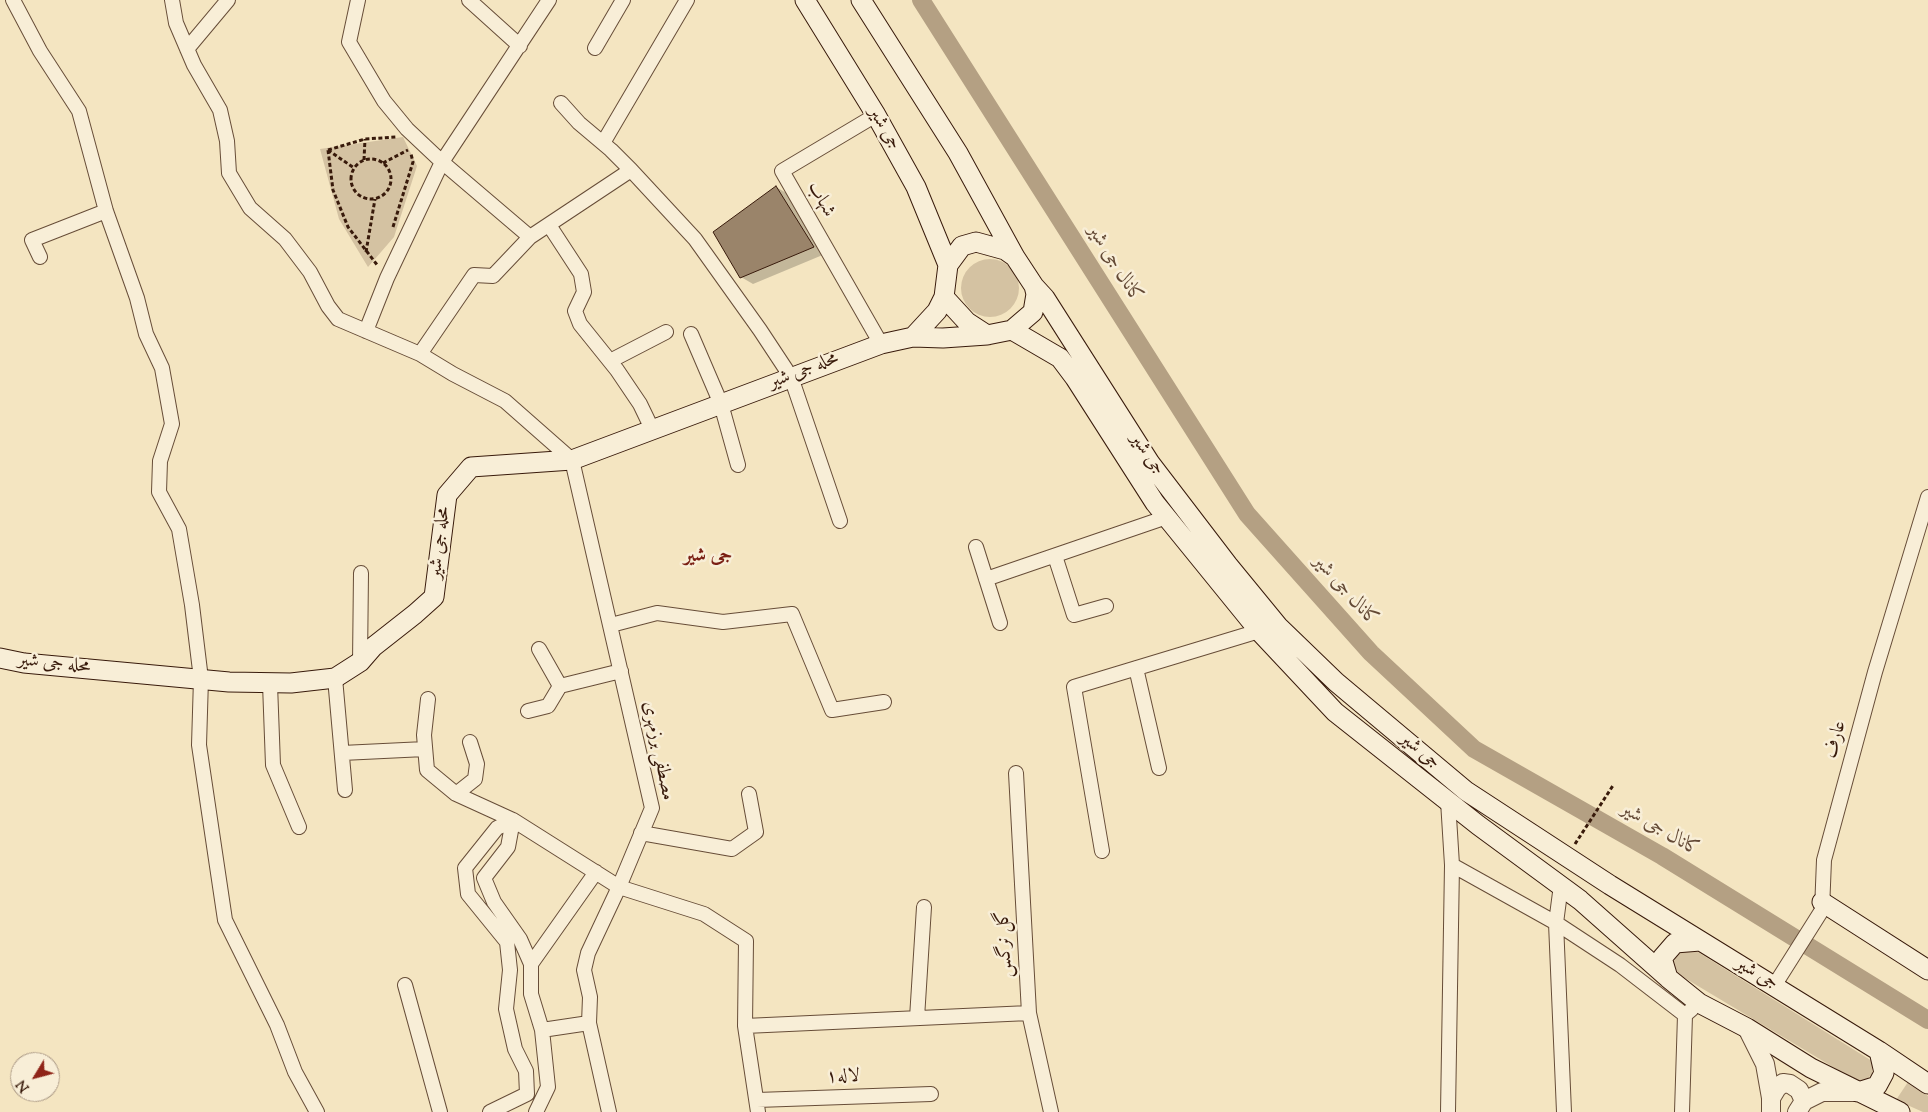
<!DOCTYPE html>
<html>
<head>
<meta charset="utf-8">
<style>
	body { margin:0 }
	#map { position:relative; width:1928px; height:1112px; overflow:hidden; background:#f4e5c1; font-family:"Sorts Mill Goudy",serif }
	canvas { display:block }
	.north { position:absolute; left:10px; top:1052px; width:50px; height:50px; box-sizing:border-box; background:#f8eed7; border:1px solid #ab9985; border-radius:50%; rotate:233deg; font-size:14px; font-weight:700; line-height:20px; text-align:center; color:#381a0b }
	.north::after { content:''; display:block; margin:auto; width:18px; height:22px; background:#8f2418; clip-path:polygon(50% 0,100% 100%,50% 72%,0 100%) }
</style>
</head>
<body>
<div id="map">
<canvas width="1928" height="1112"></canvas>
<div class="north">N</div>
</div>
<script>
const ctx = document.querySelector('canvas').getContext('2d');
ctx.lineJoin = 'round';
function paint(path, color) { ctx.fillStyle = color; ctx.fill(path, 'evenodd'); }
const shape = rows => new Path2D(rows.map(r => 'M' + r).join(''));
function trace(path, color, width, dash) { ctx.strokeStyle = color; ctx.lineWidth = width; ctx.lineCap = dash ? 'butt' : 'round'; ctx.setLineDash(dash || []); ctx.stroke(path); }
function drawText(font, color, halo, rows, align = 'center') {
  ctx.font = font + ' "Sorts Mill Goudy",Amiri,serif'; ctx.lineWidth = 5; ctx.setLineDash([]); ctx.textBaseline = 'middle'; ctx.strokeStyle = halo; ctx.fillStyle = color; for (const [text, x, y, turn = 0] of rows) {
    ctx.save(); ctx.translate(x, y); ctx.rotate((+turn || 0) * Math.PI / 180); ctx.textAlign = isNaN(turn) ? turn : align; if (halo) ctx.strokeText(text, 0, 0); ctx.fillText(text, 0, 0); ctx.restore();
  }
}
paint(shape([
	[403,137,417,166,394,237,368,267,339,219,320,149],
	'961 288a29 29 0 1 1 58 0a29 29 0 1 1-58 0Z',
	[1693,949,1872,1061,1872,1074,1867,1079,1858,1082,1678,974,1673,963,1677,956,1683,950],
	[1908,1082,1928,1096,1928,1112,1923,1112,1896,1100]
]), '#d4c2a2');
paint(shape([
	[776,187,788,194,825,254,753,284,741,277]
]), '#0003');
trace(shape([
	[921,0,1247,514,1371,653,1474,749,1662,856,1928,1020]
]), '#b4a083', 18);
const building = shape([
	[776,186,814,247,740,278,713,232,776,186]
]);
paint(building, '#9a846a');
trace(building, '#381a0b', 1);
const minor = shape([
	[13,0,40,51,79,111,106,211,137,298,146,334,162,368,172,424,160,461,159,492,179,529,192,605,201,679,199,745,225,920,277,1025,295,1072,317,1112],
	[172,0,176,23,194,65,220,110,227,141,229,173,250,208,285,239,310,272,328,306,338,319,420,354,453,374,505,401,572,460,652,808,619,887,704,914,746,941,745,1026,758,1112],
	[358,0,349,42,384,101,407,129,442,162,387,278,366,331],
	[469,0,520,46],
	[595,48,623,0],
	[187,49,228,0],
	[561,103,579,123,611,150,631,170,695,239,760,330,791,377,840,521],
	[876,115,782,171,881,344],
	[603,143,687,0],
	[549,225,581,274,584,292,575,311,580,324,617,370,640,404,653,431],
	[530,237,442,162,549,0],
	[40,257,32,240,106,211],
	[691,334,721,404,738,465],
	[420,354,474,275,493,276,530,237,631,170],
	[610,361,666,332],
	[976,547,1000,623],
	[1055,556,1074,615,1106,606],
	[986,579,1167,517],
	[611,625,657,613,723,622,792,614,832,710,884,702],
	[360,662,361,573],
	[1136,668,1159,768],
	[335,678,345,790],
	[270,684,273,765,299,827],
	[560,686,621,671],
	[428,699,424,735,427,770,456,794,513,820,619,887,588,953,584,970,590,997,589,1023],
	[528,711,548,706,560,686,539,649],
	[342,753,425,749],
	[1016,773,1029,1013,1051,1112],
	[456,794,475,779,477,764,470,742],
	[513,820,508,847,484,878,494,902,520,939,531,964,531,994,542,1030,548,1087,536,1112],
	[641,833,732,849,756,832,749,794],
	[1102,851,1074,687,1259,631],
	[1452,865,1556,923,1620,965,1685,1015],
	[1561,885,1556,923,1564,1112],
	[531,964,596,872],
	[405,985,440,1112],
	[1774,986,1822,910,1824,860,1875,672,1928,497],
	[917,1018,924,907],
	[745,1026,1029,1013],
	[542,1030,589,1023,609,1112],
	[757,1100,931,1094],
	[490,1112,527,1094,526,1071,515,1049,506,1009,510,970,507,942,468,894,465,868,497,828,513,820],
	[1448,1112,1452,865,1448,801],
	[1682,1112,1685,1015,1692,1009]
]);
const tertiary = shape([
	[1747,1028,1765,1064,1771,1098,1771,1112],
	[1771,1098,1777,1088,1783,1083,1790,1084,1799,1090,1804,1101],
	[1797,1112,1804,1101,1822,1092,1858,1092]
]);
const secondary = shape([
	[805,0,876,115,916,187,948,265],
	[861,0,958,153,1015,257,1034,286,1036,294,1033,312,1012,330,987,335,967,322,944,297,948,265,962,246,976,242,1005,250,1015,257],
	[1034,286,1045,298,1150,463,1228,565,1278,626,1336,682,1466,791,1610,885,1879,1051,1928,1084],
	[1012,330,1060,358,1075,378,1155,503,1259,631,1335,712,1478,825,1580,900,1668,978,1699,1003,1747,1028,1811,1068,1900,1112],
	[913,337,937,311,944,297],
	[0,658,24,663,229,682,291,683,335,678,360,662,373,647,415,614,434,597,447,495,471,467,572,460,881,344,913,337,943,338,987,335],
	[1822,902,1928,970],
	[1668,978,1662,958,1675,943,1700,941],
	[1858,1092,1877,1086,1884,1073,1879,1051]
]);
trace(minor, '#674d38', 16);
trace(tertiary, '#674d38', 20);
trace(secondary, '#381a0b', 21);
trace(shape([
	[328,150,365,139,396,137],
	[328,150,333,190,348,227,378,266],
	[328,150,354,168],
	'351 179a20 20 0 1 1 40 0a20 20 0 1 1-40 0Z',
	[364,160,365,139],
	[383,163,408,150],
	[393,227,413,162,411,154],
	[366,252,375,199],
	[1575,844,1614,784]
]), '#381a0b', 3, [4, 2.5]);
trace(minor, '#f8eed7', 14);
trace(tertiary, '#f8eed7', 18);
trace(secondary, '#f8eed7', 19);
drawText('19px', '#381a0b', '#f8eed7', [
	["جی شیر",883,129,60],
	["شهاب",820,200,60],
	["محله جی شیر",804,372,-21],
	["جی شیر",1146,455,56],
	["محله جی شیر",441,543,-83],
	["محله جی شیر",54,665,6],
	["عارف",1837,740,-75],
	["مصطفی برزمهری",657,751,79],
	["جی شیر",1419,752,40],
	["گل نرگس",1006,944,-93],
	["جی شیر",1756,975,31],
	["لاله۱",843,1078,-2]
]);
drawText('italic 20px', '#634935', '#f8eed7', [
	["کانال جی شیر",1114,265,58],
	["کانال جی شیر",1345,592,48],
	["کانال جی شیر",1660,831,30]
]);
drawText('bold 20px', '#7a1f14', '#f8eed7', [
	["جی شیر",708,558]
]);
</script>
</body>
</html>
